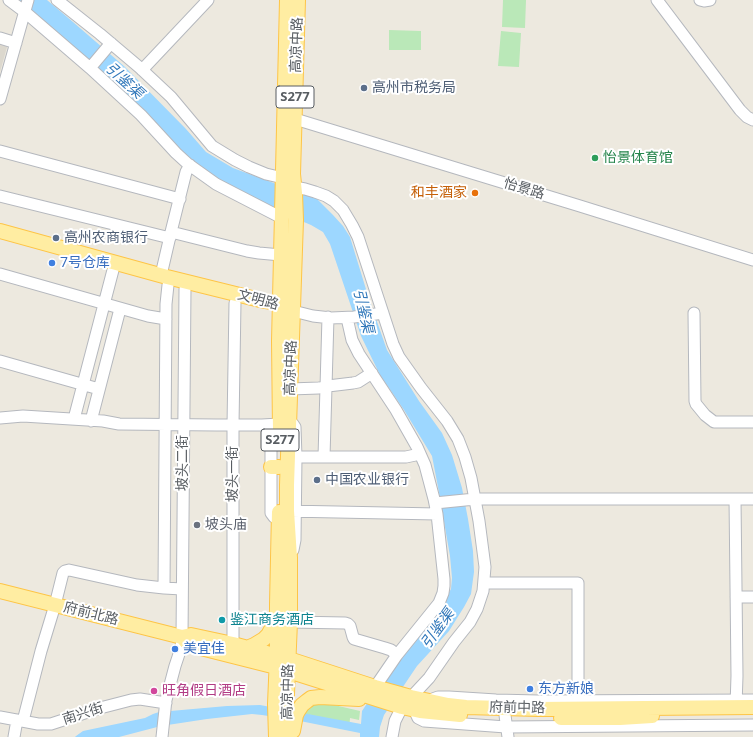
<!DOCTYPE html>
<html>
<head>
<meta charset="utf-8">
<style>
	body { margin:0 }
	canvas { display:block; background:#ede9df }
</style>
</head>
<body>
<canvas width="753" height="737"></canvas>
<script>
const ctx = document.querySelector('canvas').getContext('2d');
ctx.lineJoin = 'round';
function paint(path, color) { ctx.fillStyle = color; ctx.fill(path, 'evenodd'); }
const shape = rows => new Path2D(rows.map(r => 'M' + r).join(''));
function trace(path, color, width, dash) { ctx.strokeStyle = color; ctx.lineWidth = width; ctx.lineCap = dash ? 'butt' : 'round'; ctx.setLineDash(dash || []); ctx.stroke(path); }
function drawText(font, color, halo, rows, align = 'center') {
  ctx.font = font + ' "Open Sans","Noto Sans SC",sans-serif'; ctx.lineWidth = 4; ctx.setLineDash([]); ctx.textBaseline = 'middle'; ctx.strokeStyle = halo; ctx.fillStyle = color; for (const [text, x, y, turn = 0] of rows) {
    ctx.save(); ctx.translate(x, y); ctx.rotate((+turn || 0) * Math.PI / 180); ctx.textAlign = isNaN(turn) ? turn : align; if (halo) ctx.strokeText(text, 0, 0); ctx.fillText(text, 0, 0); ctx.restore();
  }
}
paint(shape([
	[0,44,7,47,0,72]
]), '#dcd8ce');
paint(shape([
	[503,0,526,0,525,28,502,27],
	[389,30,421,31,421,50,389,50],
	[501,31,521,33,519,67,498,66],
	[317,701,360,711,359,720,350,718,349,730,302,720,303,706]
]), '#bae8b8');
paint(shape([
	[14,0,47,0,73,22,125,67,186,129,206,152,233,168,317,199,333,215,343,226,350,237,369,299,387,350,419,401,442,433,452,455,462,488,468,519,473,551,474,572,471,594,464,607,449,631,417,666,384,715,380,727,379,737,360,737,360,733,300,721,262,715,252,714,207,719,161,726,119,737,75,737,76,736,83,731,145,718,153,714,159,712,227,706,260,705,361,724,362,711,384,678,446,598,451,589,452,578,450,556,438,487,432,456,404,410,380,375,361,336,330,244,323,232,311,225,261,204,233,188,184,156]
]), '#9dd7ff');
const minor = shape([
	[9,0,25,12,90,68,141,115,176,153,188,164,216,184,282,218],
	[57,0,100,34,139,67,171,97,212,146,235,160,249,167,266,174,283,178],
	[657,0,740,110,747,117,753,120],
	[700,0,704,1,710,0],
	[0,38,16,43],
	[90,68,111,43],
	[142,70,208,0],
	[0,99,28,0],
	[295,119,580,206,753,260],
	[0,151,180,199],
	[294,187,305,189,315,192,326,196,334,201,343,210,352,225,358,237,393,344,399,357,421,388,447,421,458,439,465,457,471,478,479,521,485,567,483,591,477,609,470,622,454,642,429,678,402,707,395,721,392,737],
	[0,196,170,238],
	[171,232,247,251,259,253,281,255],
	[0,274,148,316,166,319],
	[161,275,171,232,186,172,190,165],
	[293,311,313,316,331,318,354,317,383,313],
	[694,313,695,401,696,404,705,415,714,422,753,422],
	[347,318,352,340,359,354,396,410,417,447,425,465,434,499,437,514,444,579,444,586,443,593,439,603,397,655,371,693],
	[0,361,99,389],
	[290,389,319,388,328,386,353,383,358,382,372,373],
	[0,418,23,416,103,421,119,424,216,425,262,425,279,424],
	[74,419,113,270],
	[91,421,120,309],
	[290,457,406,457,420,454],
	[324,457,328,317],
	[735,499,737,676,736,706],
	[435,503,475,499,753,499],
	[287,511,437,514],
	[278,519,274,517,271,513,271,439,280,428],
	[293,550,295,540,296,457,295,427,293,424],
	[484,583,578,583,578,707],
	[164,588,166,304,168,285],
	[736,597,753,597],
	[290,622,345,623,348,624,350,626,353,637,354,639,385,648,391,650,397,655],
	[233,644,233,425,235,303],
	[430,700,438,697,449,697,496,700,538,701,753,700],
	[504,708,508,737],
	[414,709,418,718,424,721,506,727,753,725],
	[0,717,38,724,51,724,100,708,131,700,140,699,166,703],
	[23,721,41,651,55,605,63,573,65,571,69,570,137,585,164,588,182,589],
	[14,737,17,720],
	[162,737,166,700,175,666,181,648,182,637,185,289]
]);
const major = shape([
	[0,231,167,277,260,300,280,304,287,308],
	[280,431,279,341,287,0],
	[271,467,279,467],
	[0,591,182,637,191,635,233,644,289,659,375,687,411,697,448,705,466,707,538,709,753,707],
	[182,637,189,645,276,667,402,707,420,711,460,715],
	[247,648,254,645,264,639,268,635,276,621],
	[561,718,620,718,652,716],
	[293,731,296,715,298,711,302,705,307,701,311,698,320,697,359,699],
	[276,737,275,704,277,656,277,604,279,512],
	[287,737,287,694,290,622,290,558,287,511,287,485,296,220,295,193,293,174,298,0]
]);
trace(minor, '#b5b8be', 13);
trace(major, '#fec547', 16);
trace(minor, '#fff', 11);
trace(major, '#ffeda2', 14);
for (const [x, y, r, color] of [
	[364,88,4,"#5c6f8a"],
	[595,158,4,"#2e9e5b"],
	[475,193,4,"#e8710a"],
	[56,238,4,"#5c6f8a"],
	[52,263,4,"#3f7fe0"],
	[317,480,4,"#5c6f8a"],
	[197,525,4,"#6b7280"],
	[222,620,4,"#0f9aa8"],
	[175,649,4,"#3f7fe0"],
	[530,689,4,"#3f7fe0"],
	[154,691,4,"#d1479c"]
]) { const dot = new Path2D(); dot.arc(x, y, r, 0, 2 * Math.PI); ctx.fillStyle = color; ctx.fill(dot); trace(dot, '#fff', 1.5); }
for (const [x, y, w] of [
	[295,97,38],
	[280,440,38]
]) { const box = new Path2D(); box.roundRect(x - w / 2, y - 11, w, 22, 3); ctx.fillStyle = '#fff'; ctx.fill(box); trace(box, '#585d62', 1); }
drawText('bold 13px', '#585d62', null, [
	["S277",295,97],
	["S277",280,440]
]);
drawText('14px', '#585d62', '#fff', [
	["高凉中路",297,45,-88],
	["怡景路",524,189,17],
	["文明路",258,300,15],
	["高凉中路",291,368,-88],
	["坡头二街",183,463,-90],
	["坡头一街",233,474,-90],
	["府前北路",91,614,14],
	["高凉中路",288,692,-89],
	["府前中路",517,708,1],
	["南兴街",83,714,-18]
]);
drawText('14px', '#4e5e75', '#fff', [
	["高州市税务局",372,88],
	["高州农商银行",64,238],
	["中国农业银行",325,480]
], 'left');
drawText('14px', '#27864d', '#fff', [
	["怡景体育馆",603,158]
], 'left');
drawText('14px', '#c56008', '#fff', [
	["和丰酒家",467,193]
], 'right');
drawText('14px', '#366cbe', '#fff', [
	["7号仓库",60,263],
	["美宜佳",183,649],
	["东方新娘",538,689]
], 'left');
drawText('14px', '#5b616d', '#fff', [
	["坡头庙",205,525]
], 'left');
drawText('14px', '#0d838f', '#fff', [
	["鉴江商务酒店",230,620]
], 'left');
drawText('14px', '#b23c85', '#fff', [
	["旺角假日酒店",162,691]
], 'left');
drawText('italic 15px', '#3178ba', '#fff', [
	["引鉴渠",124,81,42],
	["引鉴渠",363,311,77],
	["引鉴渠",438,629,-54]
]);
</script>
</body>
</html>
